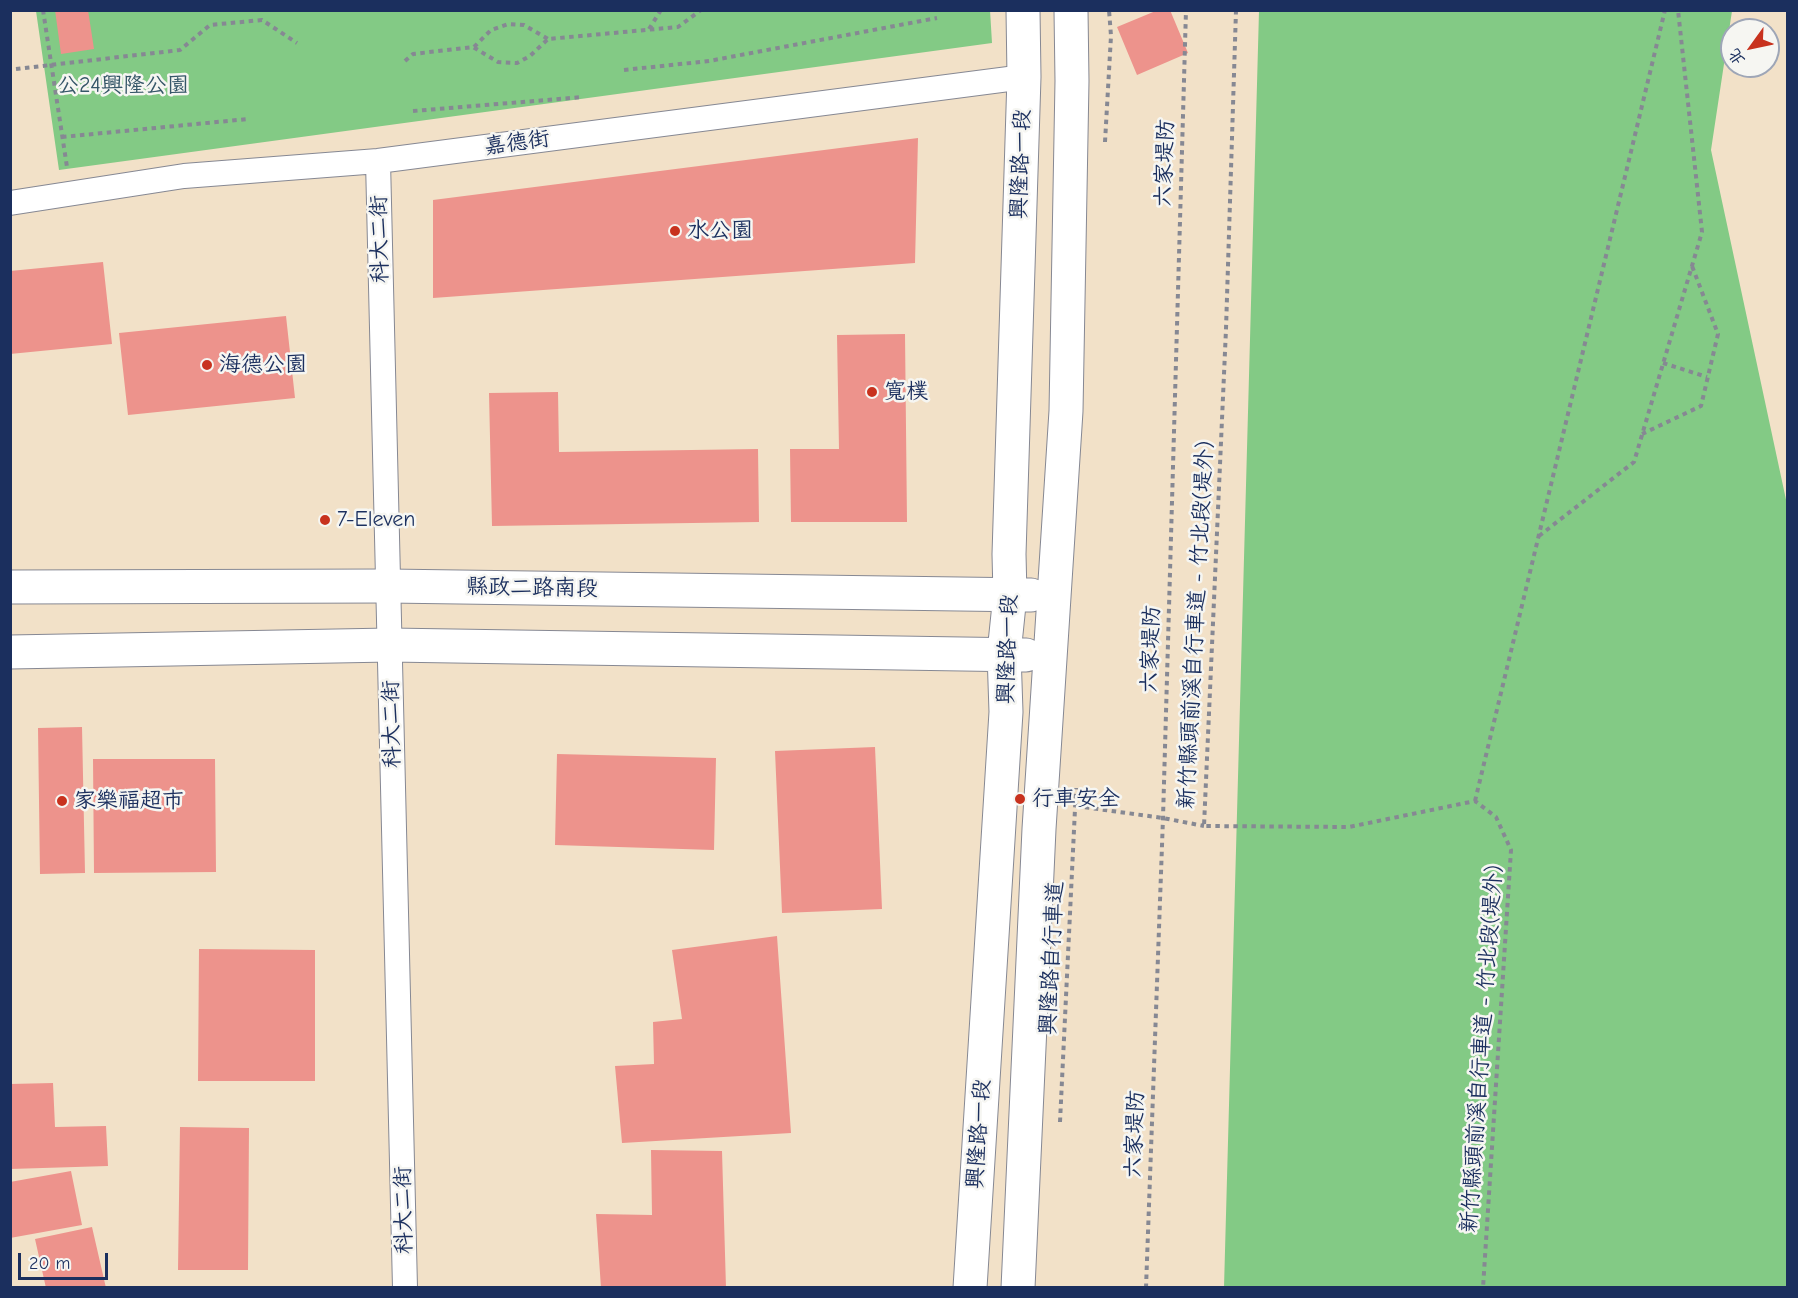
<!DOCTYPE html>
<html>
<head>
<meta charset="utf-8">
<style>
	body { margin:0 }
	#map { position:relative; width:1798px; height:1298px; overflow:hidden; background:#f2e1c8; font-family:"Comic Neue","LXGW WenKai TC",sans-serif }
	canvas { display:block }
	.frame { position:absolute; inset:0; border:12px solid #1b2f5e; pointer-events:none }
	.north { position:absolute; left:1720px; top:18px; width:60px; height:60px; box-sizing:border-box; background:#f6f6f2; border:2px solid #9ea6b7; border-radius:50%; rotate:237deg; font-size:16px; font-weight:700; line-height:24px; text-align:center; color:#1b2f5e }
	.north::after { content:''; display:block; margin:auto; width:21px; height:27px; background:#c8321e; clip-path:polygon(50% 0,100% 100%,50% 72%,0 100%) }
	.scale { position:absolute; left:18px; top:1253px; width:90px; height:27px; box-sizing:border-box; border:3px solid #1b2f5e; border-top:0; padding-left:8px; font-size:18px; line-height:21px; white-space:nowrap; color:#1b2f5e; -webkit-text-stroke:4px #f6f6f2; paint-order:stroke }
</style>
</head>
<body>
<div id="map">
<canvas width="1798" height="1298"></canvas>
<div class="frame"></div>
<div class="north">北</div>
<div class="scale">20 m</div>
</div>
<script>
const ctx = document.querySelector('canvas').getContext('2d');
ctx.lineJoin = 'round';
function paint(path, color) { ctx.fillStyle = color; ctx.fill(path, 'evenodd'); }
const shape = rows => new Path2D(rows.map(r => 'M' + r).join(''));
function trace(path, color, width, dash) { ctx.strokeStyle = color; ctx.lineWidth = width; ctx.lineCap = dash ? 'butt' : 'round'; ctx.setLineDash(dash || []); ctx.stroke(path); }
function drawText(font, color, halo, rows, align = 'center') {
  ctx.font = font + ' "Comic Neue","LXGW WenKai TC",sans-serif'; ctx.lineWidth = 5; ctx.setLineDash([]); ctx.textBaseline = 'middle'; ctx.strokeStyle = halo; ctx.fillStyle = color; for (const [text, x, y, turn = 0] of rows) {
    ctx.save(); ctx.translate(x, y); ctx.rotate((+turn || 0) * Math.PI / 180); ctx.textAlign = isNaN(turn) ? turn : align; if (halo) ctx.strokeText(text, 0, 0); ctx.fillText(text, 0, 0); ctx.restore();
  }
}
paint(shape([
	[990,10,992,43,59,170,36,11],
	[1259,11,1732,11,1711,150,1788,509,1787,1287,1224,1287]
]), '#83ca85');
paint(shape([
	[55,10,88,10,94,49,61,54],
	[1158,10,1170,10,1188,53,1137,75,1117,27],
	[918,138,915,263,433,298,433,200],
	[103,262,112,344,10,354,10,271],
	[286,316,295,398,128,415,119,333],
	[905,334,907,522,791,522,790,449,839,449,837,335],
	[558,392,559,452,758,449,759,522,492,526,489,393],
	[82,727,85,873,40,874,38,728],
	[875,747,882,909,782,913,775,751],
	[557,754,716,758,714,850,555,845],
	[93,759,215,759,216,872,94,873],
	[777,936,791,1133,622,1143,615,1066,654,1064,653,1022,682,1019,672,950],
	[199,949,315,950,315,1081,198,1081],
	[53,1083,55,1127,106,1126,108,1166,10,1169,10,1084],
	[180,1127,249,1128,248,1270,178,1270],
	[651,1150,722,1151,726,1288,601,1288,596,1214,652,1215],
	[71,1171,82,1225,10,1238,10,1182],
	[92,1227,106,1288,46,1288,35,1239]
]), '#ed938c');
const street = shape([
	[378,161,405,1288],
	[10,203,184,176,378,161,1024,77]
]);
const secondary = shape([
	[10,587,388,586,1031,595],
	[10,652,390,645,1026,655],
	[970,1288,1006,712,1004,653,1010,595,1009,554,1024,77,1023,10],
	[1018,1288,1039,829,1066,411,1072,81,1071,10]
]);
trace(street, '#868893', 26);
trace(secondary, '#868893', 35);
trace(shape([
	[43,10,67,167],
	[1236,10,1226,329,1204,826,1349,827,1475,801,1496,817,1511,850,1483,1288],
	[649,29,661,10],
	[474,47,491,30,508,24,524,25,548,39],
	[405,61,413,54,473,47,498,62,517,63,530,56,548,39,678,27,701,10],
	[16,69,180,50,210,25,262,20,297,43],
	[624,70,709,61,937,18],
	[413,111,583,97],
	[62,137,248,119],
	[1105,142,1111,36,1109,10],
	[1663,363,1707,377],
	[1642,434,1701,406,1718,334,1692,266],
	[1539,536,1634,462,1702,232,1678,10],
	[1475,801,1665,10],
	[1076,806,1163,818,1204,826],
	[1060,1122,1076,788],
	[1146,1288,1163,818,1186,10]
]), '#868893', 4, [4.5, 4.5]);
trace(street, '#fff', 24);
trace(secondary, '#fff', 33);
for (const [x, y, r, color] of [
	[675,231,6,"#c8321e"],
	[207,365,6,"#c8321e"],
	[872,392,6,"#c8321e"],
	[325,520,6,"#c8321e"],
	[1020,799,6,"#c8321e"],
	[62,801,6,"#c8321e"]
]) { const dot = new Path2D(); dot.arc(x, y, r, 0, 2 * Math.PI); ctx.fillStyle = color; ctx.fill(dot); trace(dot, '#f6f6f2', 2); }
drawText('22px', '#355668', '#f6f6f2', [
	["公24興隆公園",123,86]
]);
drawText('22px', '#1b2f5e', '#f6f6f2', [
	["嘉德街",517,143,-8],
	["六家堤防",1165,163,-88],
	["興隆路一段",1021,164,-88],
	["科大二街",380,239,-91],
	["縣政二路南段",532,588,1],
	["新竹縣頭前溪自行車道 - 竹北段(堤外)",1196,625,-87],
	["興隆路一段",1008,649,-88],
	["六家堤防",1151,649,-88],
	["科大二街",392,724,-91],
	["興隆路自行車道",1052,958,-87],
	["新竹縣頭前溪自行車道 - 竹北段(堤外)",1482,1049,-86],
	["興隆路一段",979,1134,-86],
	["六家堤防",1135,1134,-88],
	["科大二街",404,1210,-91]
]);
drawText('22px', '#1b2f5e', '#f6f6f2', [
	["水公園",687,231],
	["海德公園",219,365],
	["寬樸",884,392],
	["7-Eleven",337,520],
	["行車安全",1032,799],
	["家樂福超市",74,801]
], 'left');
</script>
</body>
</html>
